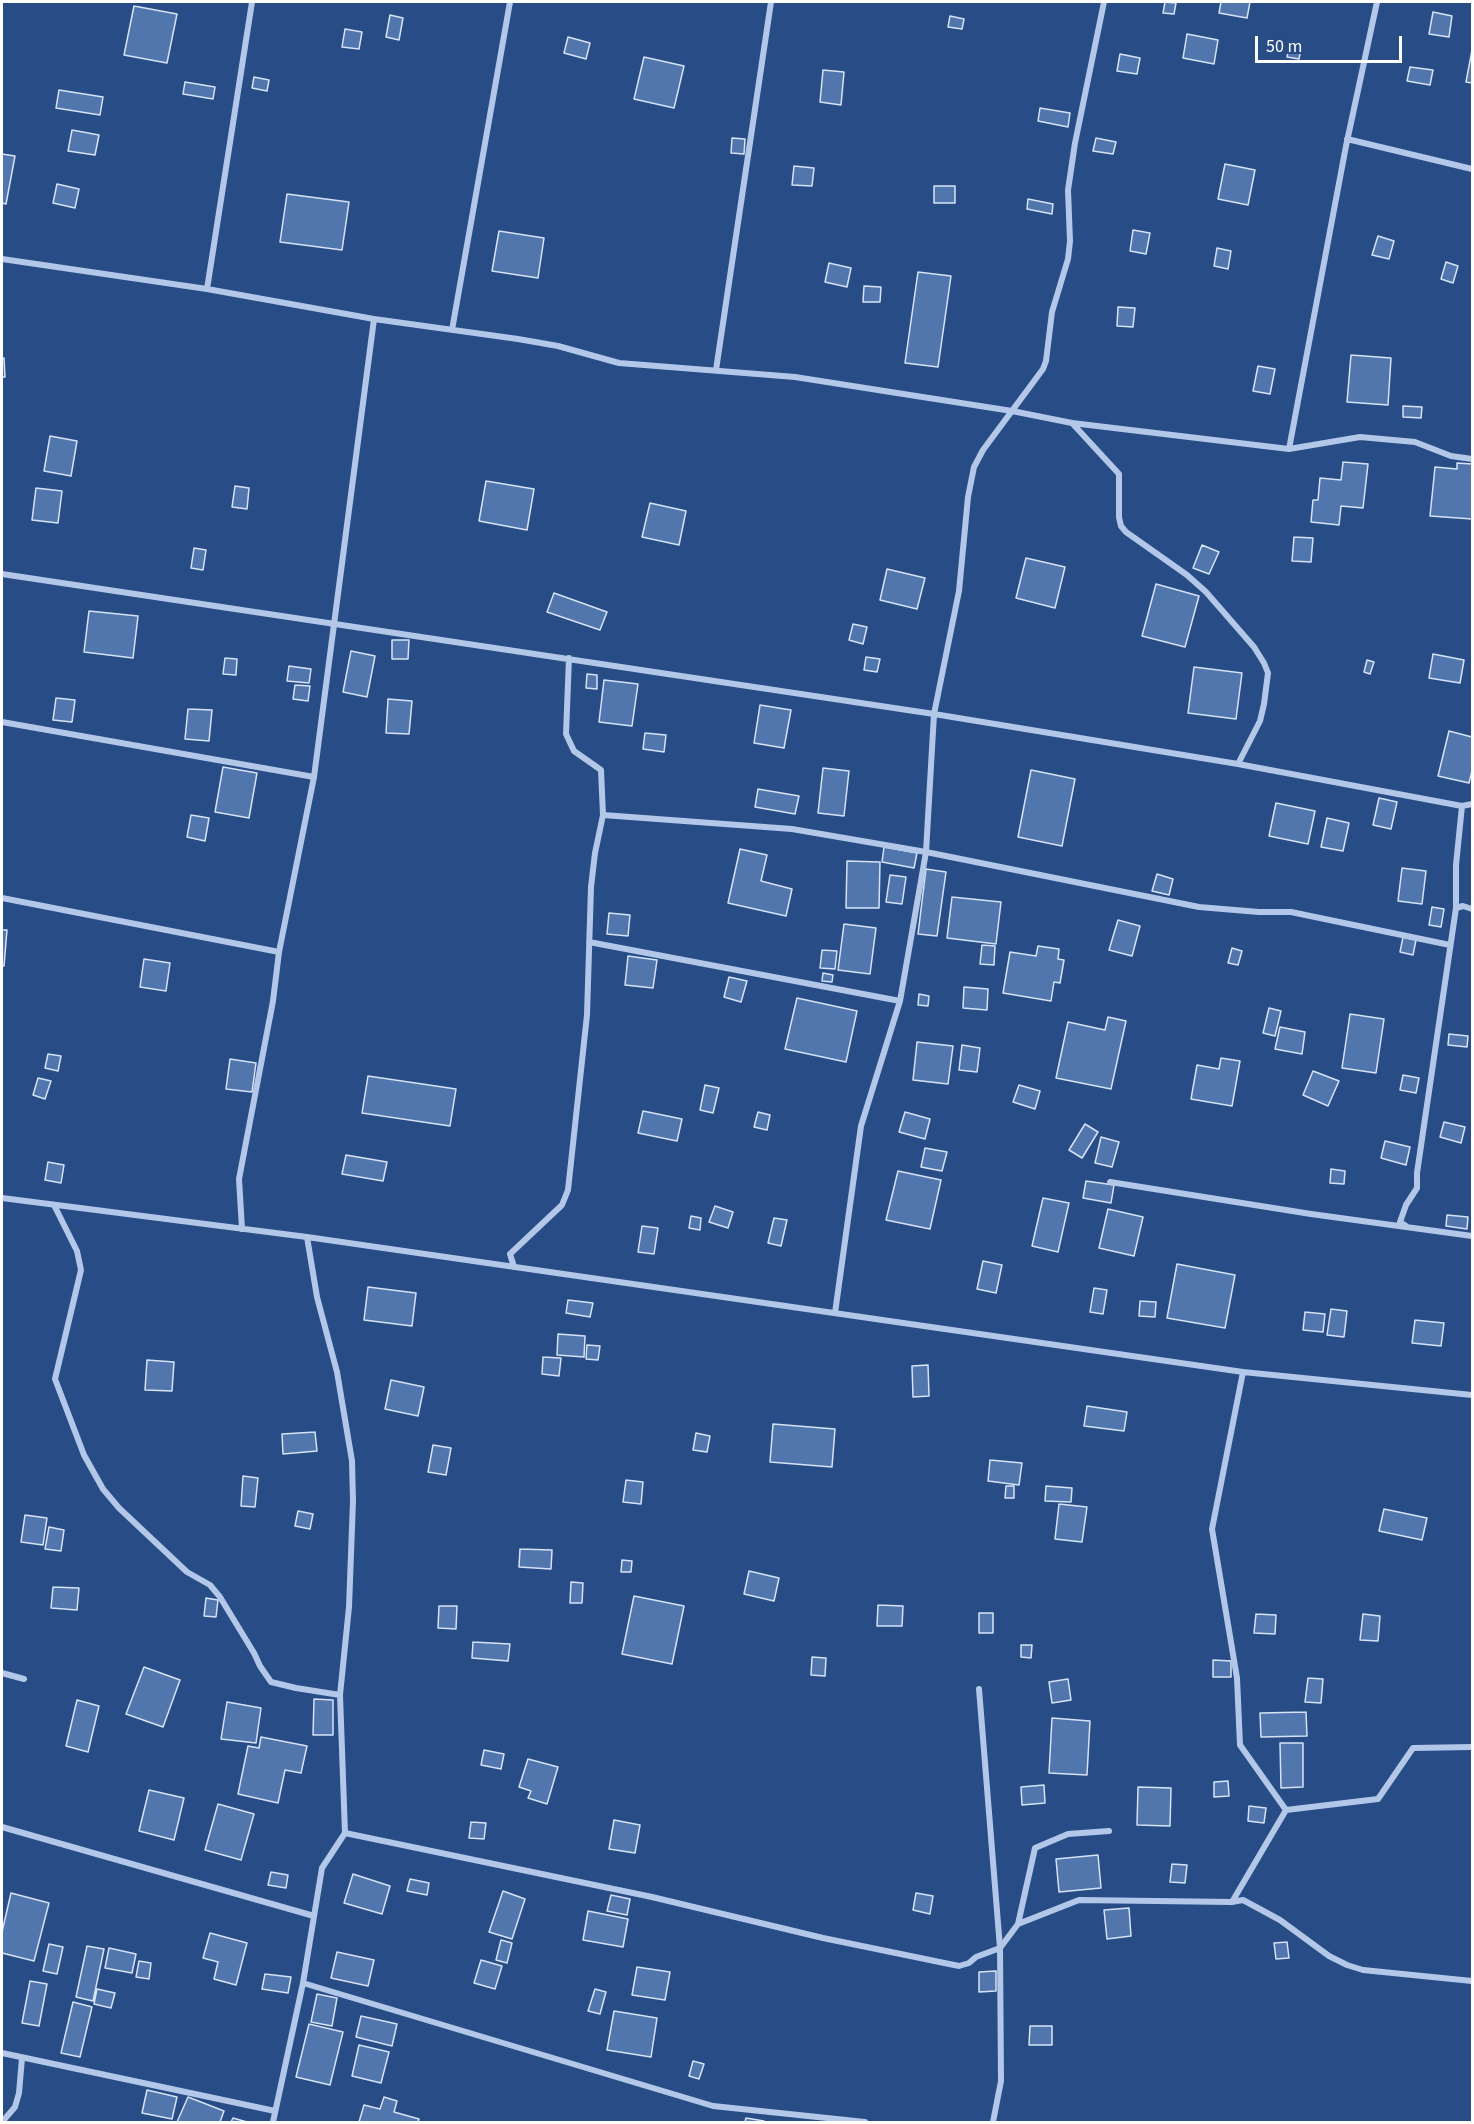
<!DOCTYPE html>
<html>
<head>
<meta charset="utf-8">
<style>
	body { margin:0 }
	#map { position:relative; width:1474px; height:2124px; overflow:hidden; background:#284c86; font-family:"Source Sans 3",sans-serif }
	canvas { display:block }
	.frame { position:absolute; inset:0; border:3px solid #fff; pointer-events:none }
	.scale { position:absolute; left:1255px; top:36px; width:147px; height:27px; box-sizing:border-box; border:3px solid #fff; border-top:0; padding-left:8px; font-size:18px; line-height:21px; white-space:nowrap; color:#fff; -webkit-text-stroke:4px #284c86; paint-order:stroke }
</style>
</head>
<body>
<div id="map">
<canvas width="1474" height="2124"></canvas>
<div class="frame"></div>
<div class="scale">50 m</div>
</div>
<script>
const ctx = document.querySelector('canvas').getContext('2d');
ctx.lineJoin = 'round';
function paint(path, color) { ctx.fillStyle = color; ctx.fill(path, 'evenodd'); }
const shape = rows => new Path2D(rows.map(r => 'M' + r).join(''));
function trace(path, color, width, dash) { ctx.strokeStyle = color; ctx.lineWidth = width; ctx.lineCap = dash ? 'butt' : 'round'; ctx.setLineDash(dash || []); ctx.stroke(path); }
const building = shape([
	[1165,2,1176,3,1174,14,1163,13,1165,2],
	[1221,2,1250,2,1247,18,1219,13,1221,2],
	[134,6,177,14,167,63,124,55,134,6],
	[1433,12,1452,16,1449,37,1429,34,1433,12],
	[390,15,403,18,399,40,386,37,390,15],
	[950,16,964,19,962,29,948,27,950,16],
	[345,29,362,32,359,49,342,47,345,29],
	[1187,34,1218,40,1214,64,1183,58,1187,34],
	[568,37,590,43,586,59,564,53,568,37],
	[1289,47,1301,49,1299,59,1287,57,1289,47],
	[1472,50,1472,83,1466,82,1472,50],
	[1120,54,1140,58,1137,74,1117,71,1120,54],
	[644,57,684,66,674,108,634,99,644,57],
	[1410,67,1433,70,1430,85,1407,81,1410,67],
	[823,70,844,72,841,105,820,102,823,70],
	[254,77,269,80,267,91,252,88,254,77],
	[185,82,215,87,213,99,183,94,185,82],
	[59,90,103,97,100,115,56,108,59,90],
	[1040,108,1070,113,1068,127,1038,121,1040,108],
	[72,130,99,135,95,155,68,151,72,130],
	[732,138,745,139,744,154,731,153,732,138],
	[1096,138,1116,142,1113,154,1093,151,1096,138],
	[2,154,15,156,6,204,2,203,2,154],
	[1225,164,1255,170,1248,205,1218,199,1225,164],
	[794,166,814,168,812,186,792,185,794,166],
	[57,184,79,189,75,208,53,203,57,184],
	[934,186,955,186,955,203,934,203,934,186],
	[287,194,349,202,342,250,280,242,287,194],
	[1028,199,1053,204,1052,214,1027,209,1028,199],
	[1133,230,1150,233,1146,254,1130,251,1133,230],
	[499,231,544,238,538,278,492,271,499,231],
	[1378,236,1394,241,1389,259,1372,255,1378,236],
	[1217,248,1231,251,1228,269,1214,266,1217,248],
	[1446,262,1458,266,1453,283,1441,279,1446,262],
	[829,263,851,268,847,287,825,282,829,263],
	[918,272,951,276,938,367,905,363,918,272],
	[864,286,881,287,880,302,863,302,864,286],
	[1118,307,1135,308,1133,327,1117,326,1118,307],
	[1351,355,1391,358,1388,405,1347,402,1351,355],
	[2,358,4,358,5,377,2,377,2,358],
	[1258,366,1275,369,1270,394,1253,391,1258,366],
	[1403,406,1422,407,1421,418,1403,417,1403,406],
	[50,436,77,441,71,476,44,471,50,436],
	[1343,462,1368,464,1363,508,1341,506,1339,525,1311,522,1313,500,1318,500,1320,478,1341,480,1343,462],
	[1457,463,1472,464,1472,519,1430,516,1435,467,1457,469,1457,463],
	[486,481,534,489,527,530,479,521,486,481],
	[235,486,249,488,247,509,232,507,235,486],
	[36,488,62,491,58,523,32,520,36,488],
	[650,503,686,511,679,545,642,537,650,503],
	[1294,537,1313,538,1311,562,1292,561,1294,537],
	[1202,545,1219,552,1209,574,1193,568,1202,545],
	[194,548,206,550,203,570,191,568,194,548],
	[1026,558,1065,567,1055,608,1016,598,1026,558],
	[887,569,925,578,917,609,880,600,887,569],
	[1156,584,1199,596,1185,647,1142,636,1156,584],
	[554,593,607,612,600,630,547,612,554,593],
	[89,611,138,616,133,658,84,652,89,611],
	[853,624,867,627,863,644,849,640,853,624],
	[392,640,409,640,408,659,392,659,392,640],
	[351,651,375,656,367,697,343,692,351,651],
	[1433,654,1464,660,1460,683,1429,678,1433,654],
	[866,657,880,659,877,672,864,670,866,657],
	[225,658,237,659,236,675,223,674,225,658],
	[1367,660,1374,662,1370,674,1364,672,1367,660],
	[289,666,311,669,309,683,287,681,289,666],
	[1194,667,1242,673,1236,719,1188,713,1194,667],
	[587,674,597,675,597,689,586,688,587,674],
	[604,680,638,684,632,726,599,722,604,680],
	[295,685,310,686,308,701,293,699,295,685],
	[56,698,75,700,72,722,53,720,56,698],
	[388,699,412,701,409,734,386,733,388,699],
	[760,705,791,710,784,748,754,743,760,705],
	[188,709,212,710,209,741,185,739,188,709],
	[1449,731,1472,737,1472,771,1469,783,1438,776,1449,731],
	[645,733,666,735,664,752,643,749,645,733],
	[223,767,257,773,249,818,215,812,223,767],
	[823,768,849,771,844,816,818,813,823,768],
	[1031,770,1075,779,1062,846,1018,837,1031,770],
	[758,789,799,796,795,814,755,807,758,789],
	[1379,798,1397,802,1391,829,1373,825,1379,798],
	[1276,803,1315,811,1308,844,1269,836,1276,803],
	[191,815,209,818,205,841,187,837,191,815],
	[1327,818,1349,823,1343,851,1321,847,1327,818],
	[884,847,917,853,914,868,882,862,884,847],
	[740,849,767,855,761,881,792,889,786,916,728,903,740,849],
	[847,861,880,862,879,908,846,908,847,861],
	[1402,868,1426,871,1422,904,1398,901,1402,868],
	[926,869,946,872,937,936,918,934,926,869],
	[1157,874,1173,879,1169,895,1152,891,1157,874],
	[890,875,906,877,902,904,886,902,890,875],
	[952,897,1001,902,996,944,947,938,952,897],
	[1432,907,1444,909,1441,927,1429,925,1432,907],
	[609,913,630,915,628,936,607,934,609,913],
	[1118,920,1140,926,1132,956,1109,950,1118,920],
	[844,924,876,928,870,974,838,970,844,924],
	[2,930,7,930,4,966,2,966,2,930],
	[1403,937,1416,940,1413,955,1400,952,1403,937],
	[982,945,995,946,994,965,980,964,982,945],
	[1038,946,1059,949,1058,959,1064,960,1060,983,1054,982,1051,1001,1003,993,1010,952,1036,956,1038,946],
	[1232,948,1242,951,1238,965,1228,963,1232,948],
	[822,950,837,951,835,969,820,968,822,950],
	[628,956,657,960,653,988,625,985,628,956],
	[144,959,170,963,166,991,140,987,144,959],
	[823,973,833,975,832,982,822,981,823,973],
	[729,977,747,981,741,1002,724,997,729,977],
	[964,987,988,989,987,1010,963,1008,964,987],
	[919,994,929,996,928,1006,918,1005,919,994],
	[797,998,857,1011,846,1062,785,1049,797,998],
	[1269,1008,1281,1011,1275,1036,1263,1033,1269,1008],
	[1350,1014,1384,1019,1376,1073,1342,1068,1350,1014],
	[1108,1017,1126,1021,1111,1089,1056,1078,1068,1022,1105,1030,1108,1017],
	[1280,1027,1305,1032,1302,1054,1275,1049,1280,1027],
	[1449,1034,1468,1036,1467,1047,1448,1045,1449,1034],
	[917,1042,953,1046,948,1084,913,1080,917,1042],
	[962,1045,980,1048,977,1072,959,1070,962,1045],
	[48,1054,61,1056,58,1071,45,1068,48,1054],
	[1221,1058,1240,1061,1232,1106,1191,1099,1197,1065,1219,1069,1221,1058],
	[230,1059,256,1063,252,1092,226,1089,230,1059],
	[1313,1071,1339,1081,1328,1106,1303,1095,1313,1071],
	[1403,1075,1419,1078,1416,1093,1400,1090,1403,1075],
	[368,1076,456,1089,450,1126,362,1113,368,1076],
	[38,1078,51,1081,45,1099,33,1095,38,1078],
	[705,1085,719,1088,713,1113,700,1110,705,1085],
	[1019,1085,1040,1091,1035,1109,1013,1102,1019,1085],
	[643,1111,682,1119,677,1141,638,1133,643,1111],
	[758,1112,770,1115,767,1130,754,1127,758,1112],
	[905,1112,930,1119,925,1139,899,1132,905,1112],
	[1444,1122,1465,1127,1461,1143,1440,1137,1444,1122],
	[1085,1124,1098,1132,1082,1158,1069,1150,1085,1124],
	[1101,1137,1119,1142,1112,1167,1095,1163,1101,1137],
	[1385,1141,1410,1147,1406,1165,1381,1158,1385,1141],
	[925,1148,947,1152,942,1171,921,1167,925,1148],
	[346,1155,387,1162,383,1181,342,1174,346,1155],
	[48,1162,64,1165,61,1183,45,1180,48,1162],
	[1331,1169,1345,1171,1344,1184,1330,1183,1331,1169],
	[898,1171,941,1180,930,1229,886,1220,898,1171],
	[1086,1181,1114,1185,1111,1203,1083,1198,1086,1181],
	[1043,1198,1069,1203,1058,1252,1032,1246,1043,1198],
	[715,1206,733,1212,728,1228,709,1222,715,1206],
	[1108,1209,1143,1217,1134,1256,1099,1248,1108,1209],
	[1447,1215,1468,1217,1467,1229,1446,1226,1447,1215],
	[691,1216,701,1218,700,1230,689,1228,691,1216],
	[774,1218,787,1220,781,1246,768,1243,774,1218],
	[642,1226,658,1228,654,1254,638,1252,642,1226],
	[983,1261,1002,1265,996,1293,977,1289,983,1261],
	[1177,1264,1235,1275,1225,1328,1167,1318,1177,1264],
	[368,1287,416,1293,412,1326,364,1320,368,1287],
	[1094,1288,1107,1290,1103,1314,1090,1312,1094,1288],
	[568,1300,593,1303,590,1317,566,1313,568,1300],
	[1140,1301,1156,1302,1155,1317,1139,1316,1140,1301],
	[1331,1309,1347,1311,1344,1337,1327,1335,1331,1309],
	[1305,1312,1325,1314,1323,1332,1303,1330,1305,1312],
	[1415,1320,1444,1323,1441,1346,1412,1343,1415,1320],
	[558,1334,585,1336,584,1357,557,1355,558,1334],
	[587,1345,600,1346,598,1360,586,1359,587,1345],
	[543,1357,561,1358,559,1376,542,1374,543,1357],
	[147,1360,174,1362,172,1391,145,1390,147,1360],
	[928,1365,929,1396,913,1397,912,1366,928,1365],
	[391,1380,424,1387,418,1416,385,1409,391,1380],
	[1087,1406,1127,1412,1124,1431,1084,1426,1087,1406],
	[773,1424,835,1429,832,1467,770,1462,773,1424],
	[315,1432,317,1451,283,1454,282,1434,315,1432],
	[696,1433,710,1436,707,1452,693,1450,696,1433],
	[433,1445,451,1448,446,1475,428,1472,433,1445],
	[990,1460,1022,1463,1019,1485,988,1481,990,1460],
	[243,1476,258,1478,255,1507,241,1506,243,1476],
	[626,1480,643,1482,641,1504,623,1502,626,1480],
	[1006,1486,1014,1486,1014,1498,1005,1498,1006,1486],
	[1046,1486,1072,1488,1071,1502,1045,1501,1046,1486],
	[1059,1504,1087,1507,1082,1542,1055,1539,1059,1504],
	[1384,1509,1427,1518,1422,1540,1379,1531,1384,1509],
	[298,1511,313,1514,310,1529,295,1526,298,1511],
	[25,1515,47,1518,43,1545,21,1542,25,1515],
	[49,1527,64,1530,61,1551,45,1549,49,1527],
	[520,1549,552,1550,551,1569,519,1567,520,1549],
	[622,1560,632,1561,631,1572,621,1572,622,1560],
	[749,1571,779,1578,774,1601,744,1594,749,1571],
	[571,1582,583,1583,582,1603,570,1603,571,1582],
	[53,1587,79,1588,77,1610,51,1608,53,1587],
	[634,1596,684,1606,672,1664,622,1654,634,1596],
	[206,1598,218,1600,216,1617,204,1616,206,1598],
	[878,1605,903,1606,902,1626,877,1626,878,1605],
	[439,1606,457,1606,456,1629,438,1628,439,1606],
	[979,1613,993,1613,993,1633,979,1633,979,1613],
	[1256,1614,1276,1615,1275,1634,1254,1633,1256,1614],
	[1363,1614,1380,1616,1378,1641,1360,1640,1363,1614],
	[473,1642,510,1644,508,1661,472,1658,473,1642],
	[1021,1645,1032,1645,1031,1658,1021,1657,1021,1645],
	[812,1657,826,1658,825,1676,811,1675,812,1657],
	[1213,1660,1231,1661,1231,1677,1213,1677,1213,1660],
	[144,1667,180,1680,163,1727,126,1714,144,1667],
	[1308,1678,1323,1679,1321,1703,1305,1702,1308,1678],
	[1068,1679,1071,1700,1052,1703,1049,1682,1068,1679],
	[314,1699,333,1700,333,1735,313,1735,314,1699],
	[77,1700,99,1706,88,1752,66,1746,77,1700],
	[227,1702,261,1708,256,1743,221,1739,227,1702],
	[1306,1712,1307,1736,1261,1737,1260,1713,1306,1712],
	[1052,1718,1090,1721,1087,1775,1049,1773,1052,1718],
	[261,1737,307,1746,301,1773,285,1770,278,1803,238,1794,248,1746,259,1748,261,1737],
	[1280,1743,1303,1743,1303,1787,1281,1788,1280,1743],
	[484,1750,504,1754,501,1769,481,1765,484,1750],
	[528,1759,558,1767,547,1804,528,1798,531,1791,519,1787,528,1759],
	[1228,1781,1229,1796,1214,1797,1214,1782,1228,1781],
	[1044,1785,1045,1803,1022,1805,1021,1787,1044,1785],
	[1138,1787,1171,1788,1170,1826,1137,1825,1138,1787],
	[149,1790,184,1798,174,1840,139,1831,149,1790],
	[218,1804,254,1814,241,1860,205,1850,218,1804],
	[1249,1806,1266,1808,1264,1823,1248,1821,1249,1806],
	[614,1820,640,1825,635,1853,609,1849,614,1820],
	[471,1822,486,1823,484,1839,469,1838,471,1822],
	[1098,1855,1101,1888,1059,1892,1056,1859,1098,1855],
	[1172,1864,1187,1865,1185,1883,1170,1882,1172,1864],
	[271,1872,288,1875,286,1888,268,1885,271,1872],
	[353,1874,390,1886,382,1914,344,1903,353,1874],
	[410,1879,429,1883,427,1895,407,1891,410,1879],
	[503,1891,525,1899,512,1939,489,1932,503,1891],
	[11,1893,49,1903,34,1961,2,1953,2,1932,11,1893],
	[916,1893,933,1896,930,1914,913,1910,916,1893],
	[611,1895,630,1899,627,1915,607,1911,611,1895],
	[1129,1908,1131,1936,1107,1939,1104,1910,1129,1908],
	[588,1911,628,1919,623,1947,583,1940,588,1911],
	[210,1933,247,1943,236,1985,214,1979,218,1962,203,1958,210,1933],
	[501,1940,512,1943,507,1963,496,1960,501,1940],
	[1287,1942,1289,1958,1276,1959,1274,1943,1287,1942],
	[49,1944,63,1947,57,1974,43,1971,49,1944],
	[87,1946,104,1949,93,2001,76,1997,87,1946],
	[109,1948,136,1954,132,1973,105,1968,109,1948],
	[337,1952,374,1960,368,1986,331,1978,337,1952],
	[481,1960,502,1966,495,1989,474,1983,481,1960],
	[139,1961,151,1963,149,1979,136,1977,139,1961],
	[637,1967,670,1972,665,2000,632,1995,637,1967],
	[996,1971,996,1991,979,1992,979,1972,996,1971],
	[265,1974,291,1977,288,1993,262,1989,265,1974],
	[30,1981,47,1984,39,2026,22,2023,30,1981],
	[97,1989,115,1993,111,2008,94,2004,97,1989],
	[595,1989,606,1992,600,2014,588,2011,595,1989],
	[317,1994,337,1998,332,2026,311,2022,317,1994],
	[73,2002,92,2007,80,2057,61,2053,73,2002],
	[614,2011,657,2018,651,2057,607,2050,614,2011],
	[361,2016,397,2024,392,2046,356,2037,361,2016],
	[309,2024,343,2032,330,2085,296,2077,309,2024],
	[1030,2026,1052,2026,1052,2045,1029,2045,1030,2026],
	[359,2045,389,2052,381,2083,352,2076,359,2045],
	[693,2061,704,2064,699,2079,689,2076,693,2061],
	[147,2090,177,2097,172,2119,142,2113,147,2090],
	[188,2097,224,2111,220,2122,177,2122,188,2097],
	[384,2097,397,2101,394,2112,419,2119,418,2122,359,2122,364,2105,380,2109,384,2097],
	[233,2118,247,2122,231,2122,233,2118],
	[746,2118,764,2121,764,2122,745,2122,746,2118]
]);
paint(building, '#5076ad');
trace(building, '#d6e3f6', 1.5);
trace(shape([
	[1347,139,1472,169],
	[2,259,207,289,374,319,518,339,558,346,619,363,795,377,1012,411,1072,423,1289,449,1360,437,1415,442,1451,456,1472,459],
	[207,289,252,2],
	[452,330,510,2],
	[716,370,771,2],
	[1072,423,1119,474,1119,517,1121,526,1126,532,1187,575,1206,592,1254,647,1264,663,1268,673,1264,704,1260,721,1238,764],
	[1289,449,1346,146,1377,2],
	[2,574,934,714,1238,764,1462,806,1472,804],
	[2,722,314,777],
	[1462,806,1456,865,1456,908,1463,906,1472,909],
	[603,815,792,829,926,852,1199,907,1259,912,1291,912,1450,945],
	[2,898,279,952],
	[589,942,900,1001],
	[1110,1182,1311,1214,1472,1236],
	[2,1198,307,1237,1243,1372,1472,1395],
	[54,1205,77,1251,81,1270,55,1379,84,1455,103,1489,119,1508,187,1572,210,1585,220,1597,254,1653,260,1666,271,1682,296,1688,340,1695],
	[1406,1226,1400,1222,1406,1205,1417,1188,1417,1173,1456,908],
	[242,1229,239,1179,273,1001,279,952,314,777,374,319],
	[514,1267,510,1254,562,1205,568,1190,587,1015,591,887,595,853,603,815,601,770,574,751,566,734,569,658],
	[835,1313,861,1126,900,1001,926,852,934,714,959,591,968,497,974,467,983,450,1043,369,1046,361,1052,312,1068,259,1070,241,1068,190,1075,143,1104,2],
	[1243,1372,1212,1529,1237,1678,1240,1745,1286,1810],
	[2,1673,24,1679],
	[979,1689,1000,1948,1001,2081,993,2122],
	[2,1827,314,1916],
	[345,1833,652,1897,823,1938,959,1966,969,1963,976,1957,1000,1948,1018,1924,1035,1848,1068,1834,1109,1831],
	[1232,1902,1286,1810,1378,1799,1413,1748,1472,1747],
	[1018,1924,1079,1900,1232,1902,1243,1900,1280,1920,1329,1956,1347,1965,1363,1970,1472,1981],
	[303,1983,713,2106,865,2122],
	[2,2053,275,2111],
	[2,2122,15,2107,19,2093,22,2058],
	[273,2122,303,1983,322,1868,345,1833,340,1695,349,1607,353,1501,352,1461,337,1372,317,1297,307,1237]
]), '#b3c8e8', 6);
</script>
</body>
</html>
